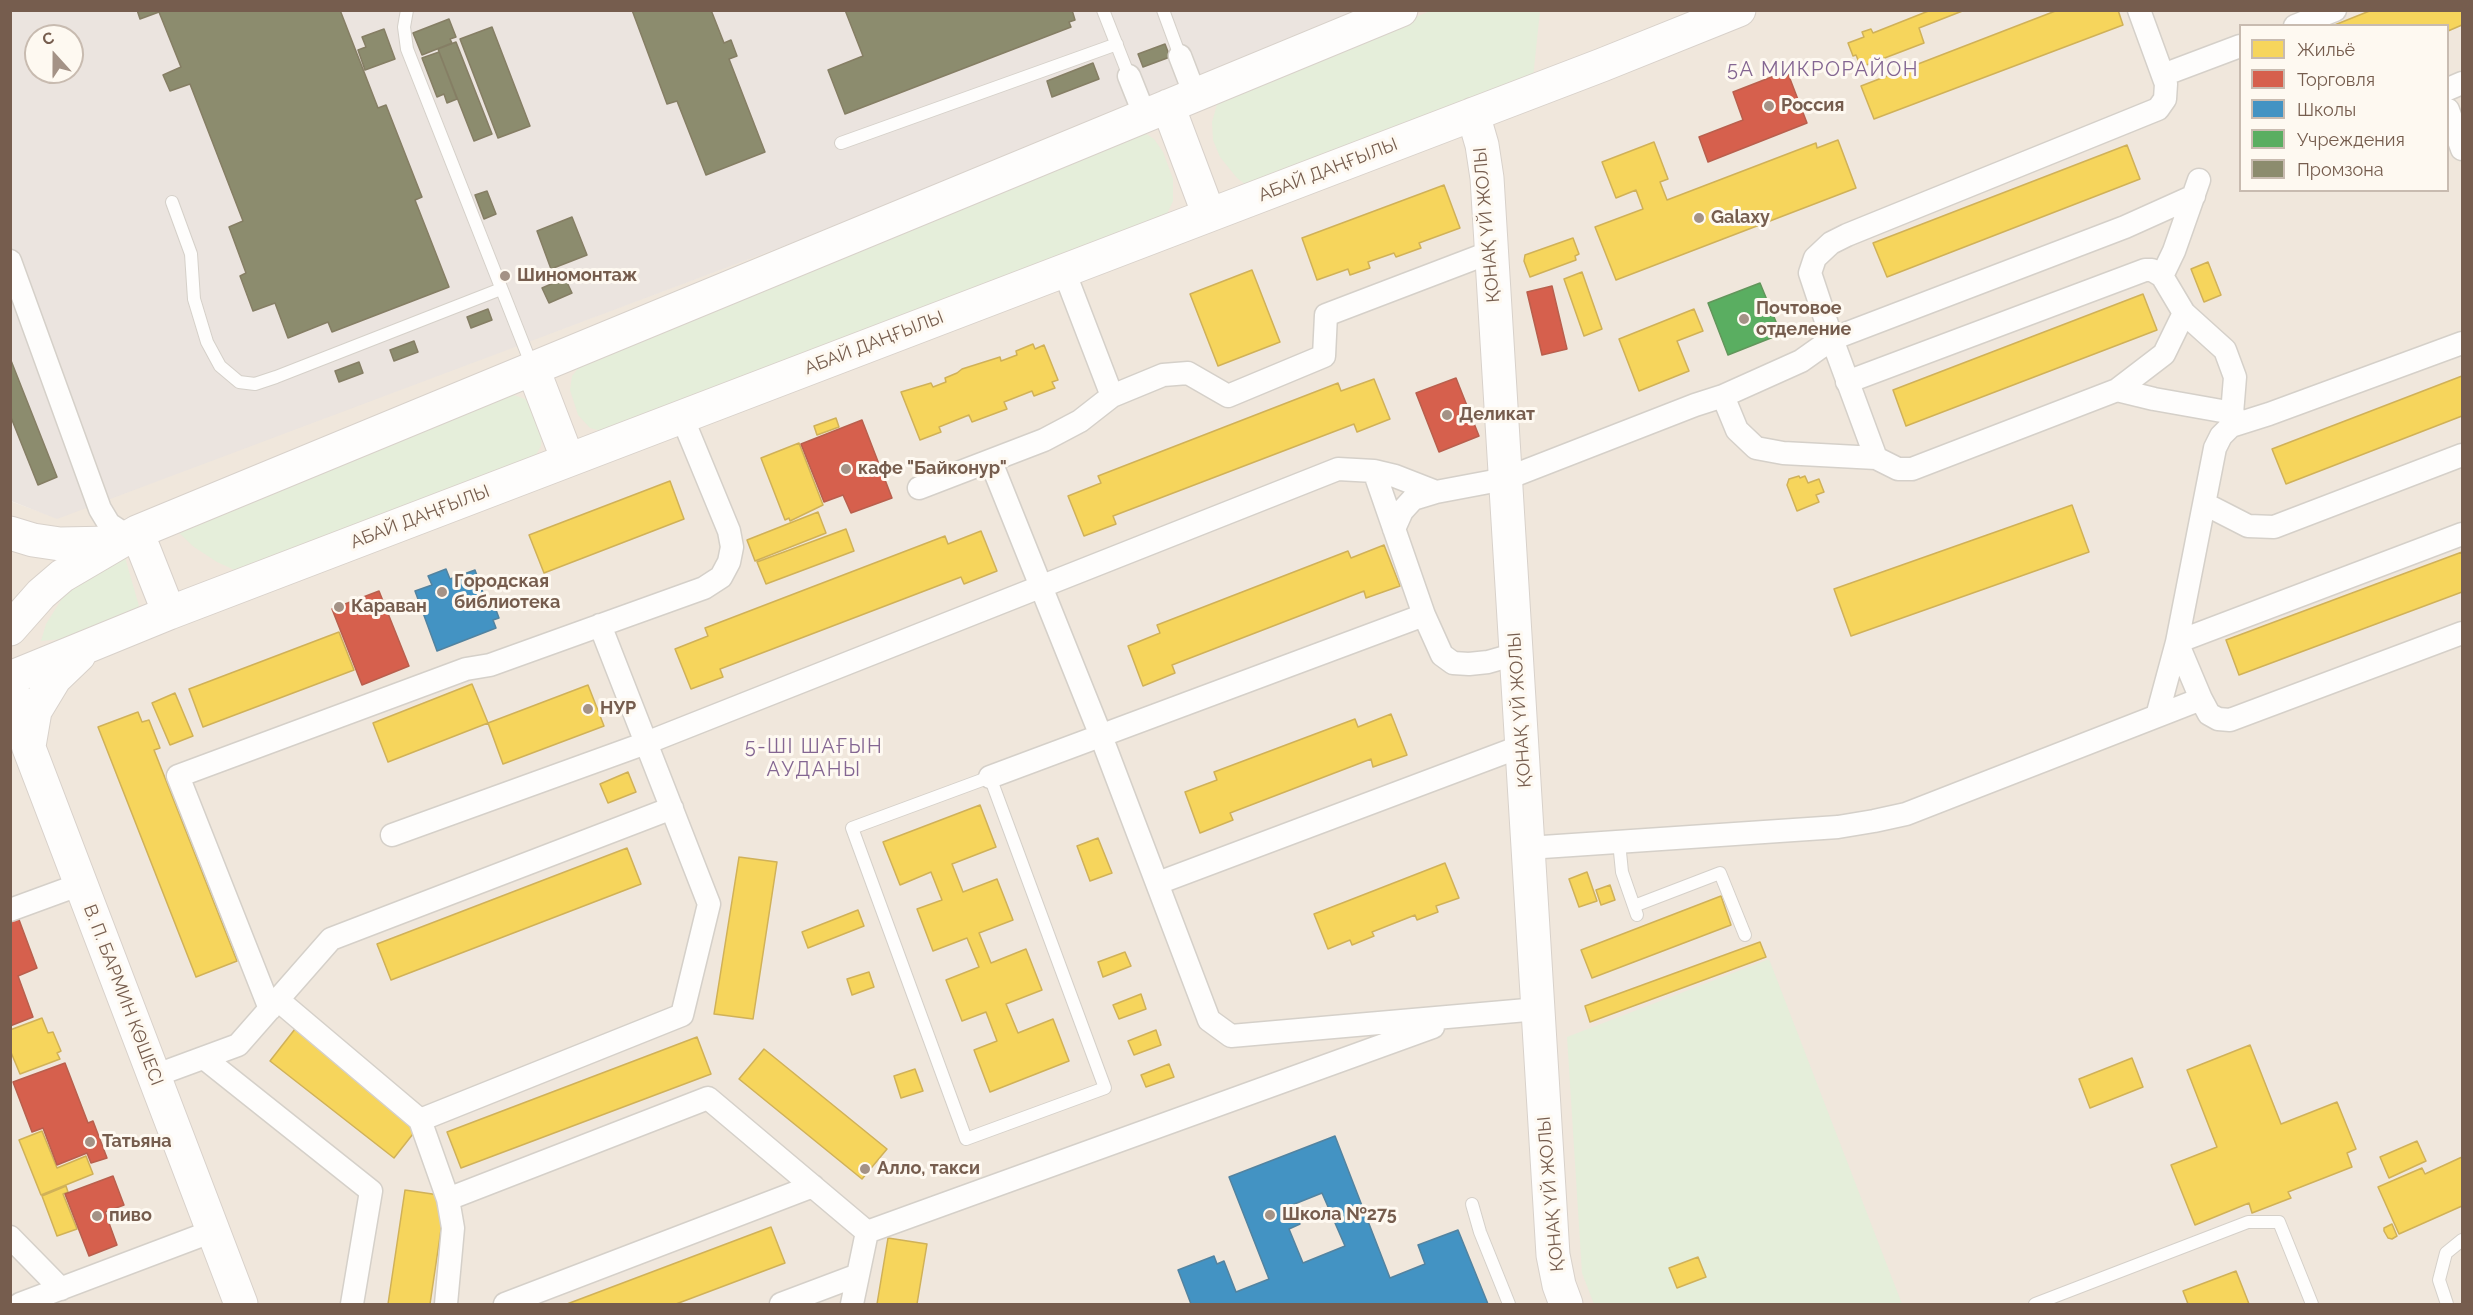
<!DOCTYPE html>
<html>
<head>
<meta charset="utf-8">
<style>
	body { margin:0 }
	#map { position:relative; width:2473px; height:1315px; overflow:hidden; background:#f8f4ee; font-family:Raleway,sans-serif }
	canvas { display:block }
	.frame { position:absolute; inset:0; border:12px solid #765d4e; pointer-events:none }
	.legend { position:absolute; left:2239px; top:24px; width:210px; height:168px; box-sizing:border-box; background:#fef9f1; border:2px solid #c8bbb0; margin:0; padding:8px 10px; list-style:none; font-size:18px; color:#765d4e }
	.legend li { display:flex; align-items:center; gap:12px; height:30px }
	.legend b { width:30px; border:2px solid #c8bbb0 }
	.north { position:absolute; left:24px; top:24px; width:60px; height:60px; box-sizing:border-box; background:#fef9f1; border:2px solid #c8bbb0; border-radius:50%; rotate:339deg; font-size:16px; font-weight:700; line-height:24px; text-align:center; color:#765d4e }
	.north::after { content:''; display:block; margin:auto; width:21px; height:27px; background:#a49286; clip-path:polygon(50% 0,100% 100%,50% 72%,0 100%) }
</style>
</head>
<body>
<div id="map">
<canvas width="2473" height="1315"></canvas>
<div class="frame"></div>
<ul class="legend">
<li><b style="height:16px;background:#f6d55c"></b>Жильё</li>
<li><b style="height:16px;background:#d6604d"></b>Торговля</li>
<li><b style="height:16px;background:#4393c3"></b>Школы</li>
<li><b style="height:16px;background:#5aae61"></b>Учреждения</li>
<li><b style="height:16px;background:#8c8c6e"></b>Промзона</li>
</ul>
<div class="north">С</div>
</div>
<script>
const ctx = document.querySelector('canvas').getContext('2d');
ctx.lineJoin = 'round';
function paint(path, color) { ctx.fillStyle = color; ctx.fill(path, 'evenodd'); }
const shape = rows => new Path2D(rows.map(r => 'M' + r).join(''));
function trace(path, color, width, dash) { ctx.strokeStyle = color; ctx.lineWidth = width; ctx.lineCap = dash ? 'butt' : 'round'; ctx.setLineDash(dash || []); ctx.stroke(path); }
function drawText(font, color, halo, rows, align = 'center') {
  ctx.font = font + ' Raleway,sans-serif'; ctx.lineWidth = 6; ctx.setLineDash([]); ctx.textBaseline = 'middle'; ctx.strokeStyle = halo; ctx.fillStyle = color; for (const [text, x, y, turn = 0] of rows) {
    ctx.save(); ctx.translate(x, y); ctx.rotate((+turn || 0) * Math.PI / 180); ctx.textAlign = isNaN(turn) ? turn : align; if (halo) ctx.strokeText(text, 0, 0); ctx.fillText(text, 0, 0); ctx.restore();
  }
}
paint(shape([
	[1410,11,2462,11,2462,1304,11,1304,10,501,57,518],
	[2240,26,2448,26,2448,190,2240,190]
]), '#f0e7dc');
paint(shape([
	[10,11,1410,11,57,519,11,501],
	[36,36,72,36,72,72,36,72]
]), '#ebe4df');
paint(shape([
	[1430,11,1540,11,1533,78,1249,187,1237,178,1220,157,1213,140,1212,122,1218,101],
	[1143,132,1154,139,1163,152,1173,179,1173,201,1166,216,605,432,590,428,578,415,570,390,572,376,581,365],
	[511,394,525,399,536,411,542,431,541,446,533,460,241,573,217,562,194,547,178,532],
	[124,554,141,613,74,638,41,641,46,624,63,597,78,583],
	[1769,959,1902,1304,1594,1304,1582,1273,1567,1037]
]), '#e5eeda');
const homes = shape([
	[1931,10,1965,10,1919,28,1924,43,1861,67,1856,55,1853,56,1848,43,1864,37,1862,32,1871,29,1873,33,1931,10],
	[2058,10,2118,10,2123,25,1874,119,1861,86,2058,10],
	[2372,10,2462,10,2462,25,2448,31,2448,26,2332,26,2372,10],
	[1838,140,1856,188,1616,280,1595,227,1643,209,1636,190,1616,198,1602,162,1654,142,1668,179,1660,182,1667,200,1816,143,1817,148,1838,140],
	[2127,145,2140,179,1887,277,1873,243,2127,145],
	[1444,185,1460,228,1419,243,1421,248,1396,257,1394,253,1368,262,1370,268,1350,275,1348,269,1317,280,1302,238,1444,185],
	[1573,238,1579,254,1575,256,1576,260,1530,277,1524,261,1525,255,1573,238],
	[2208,262,2221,295,2204,302,2191,269,2208,262],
	[1252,270,1280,342,1218,366,1190,294,1252,270],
	[1582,272,1602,329,1584,336,1564,279,1582,272],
	[2143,294,2157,330,1906,426,1893,390,2143,294],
	[1694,309,1703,331,1677,341,1689,371,1639,391,1619,339,1694,309],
	[1033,344,1035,349,1044,345,1058,380,1052,382,1055,388,1034,396,1032,391,1004,402,1007,409,972,422,969,415,939,427,941,432,920,440,901,392,931,383,933,387,946,382,945,378,957,373,962,369,1000,357,1001,361,1017,355,1016,351,1033,344],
	[2462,376,2462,416,2286,484,2272,449,2462,376],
	[1374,379,1390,419,1357,432,1354,424,1113,516,1116,524,1084,536,1068,496,1101,483,1098,476,1338,383,1341,391,1374,379],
	[836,418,839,427,817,435,814,426,836,418],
	[799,443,823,505,790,521,789,518,785,520,761,458,799,443],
	[1799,476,1800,478,1805,476,1808,483,1819,479,1824,492,1816,495,1819,502,1797,511,1787,485,1789,479,1799,476],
	[670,481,684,519,544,573,529,535,670,481],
	[2072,505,2089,552,1851,636,1834,589,2072,505],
	[818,512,826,533,755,561,747,540,818,512],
	[846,529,854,551,766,584,757,562,846,529],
	[981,531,997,571,964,584,961,577,720,669,723,677,691,689,675,649,708,636,705,628,945,536,948,544,981,531],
	[1384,545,1400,586,1366,598,1364,591,1172,665,1175,673,1143,686,1128,646,1160,633,1157,625,1348,551,1351,558,1384,545],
	[2462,552,2462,592,2239,675,2226,640,2462,552],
	[339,632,354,670,203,727,189,689,339,632],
	[472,684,488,723,388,762,373,723,472,684],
	[588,685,604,726,503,764,488,723,588,685],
	[175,693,193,736,170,745,152,703,175,693],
	[138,712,142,722,149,720,160,748,154,750,237,961,196,977,98,727,138,712],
	[1391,714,1407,755,1373,767,1371,759,1230,813,1233,820,1200,833,1185,792,1217,780,1214,772,1355,719,1358,727,1391,714],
	[628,772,636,792,608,803,600,784,628,772],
	[980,805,996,847,952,864,963,892,997,879,1013,920,979,933,991,963,1026,949,1042,990,1006,1004,1018,1033,1053,1019,1069,1061,990,1092,974,1050,997,1041,986,1012,962,1021,946,980,979,967,967,938,933,951,917,909,942,900,931,872,900,885,883,842,980,805],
	[1098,838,1112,873,1090,881,1077,846,1098,838],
	[627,848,641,884,391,980,377,944,627,848],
	[739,857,777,862,753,1019,714,1014,739,857],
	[1445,863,1459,898,1436,906,1438,912,1417,920,1415,915,1372,932,1374,936,1352,945,1350,940,1328,949,1314,914,1445,863],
	[1587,872,1597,901,1579,907,1569,879,1587,872],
	[1610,885,1615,900,1601,905,1596,890,1610,885],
	[1721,896,1731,925,1592,978,1581,950,1721,896],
	[858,910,864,926,808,948,802,932,858,910],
	[1760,942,1766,957,1590,1022,1585,1006,1760,942],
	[1125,952,1131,966,1103,977,1098,962,1125,952],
	[869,972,874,987,852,995,847,979,869,972],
	[1141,994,1146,1009,1119,1019,1113,1005,1141,994],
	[42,1018,48,1033,53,1032,61,1051,57,1053,60,1059,20,1074,10,1050,10,1030,42,1018],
	[295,1029,420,1125,394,1158,270,1061,295,1029],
	[1156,1030,1161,1045,1134,1055,1128,1041,1156,1030],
	[697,1037,711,1074,461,1168,447,1132,697,1037],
	[2250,1045,2281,1124,2337,1102,2356,1149,2347,1153,2352,1167,2288,1192,2291,1198,2252,1213,2249,1203,2195,1225,2171,1165,2217,1147,2187,1070,2250,1045],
	[764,1049,887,1149,862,1179,739,1079,764,1049],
	[2132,1058,2143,1087,2090,1108,2079,1079,2132,1058],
	[1169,1064,1174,1077,1146,1087,1141,1075,1169,1064],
	[915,1069,923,1091,901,1098,894,1076,915,1069],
	[42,1131,57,1168,86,1156,93,1174,41,1195,19,1140,42,1131],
	[2417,1141,2426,1161,2389,1178,2380,1157,2417,1141],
	[2462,1157,2462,1206,2399,1234,2378,1187,2422,1168,2425,1174,2462,1157],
	[66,1186,68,1192,63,1194,77,1229,57,1236,42,1196,66,1186],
	[405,1190,446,1196,430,1304,388,1304,405,1190],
	[2392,1224,2397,1236,2392,1239,2388,1238,2384,1231,2384,1228,2392,1224],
	[771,1227,785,1263,676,1304,567,1304,771,1227],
	[888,1238,927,1244,917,1304,877,1304,888,1238],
	[1698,1257,1706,1277,1677,1288,1669,1268,1698,1257],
	[2236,1271,2249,1304,2188,1304,2183,1291,2236,1271]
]);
paint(homes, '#f6d55c');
trace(homes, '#d0b158', 1.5);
const shops = shape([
	[1787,71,1807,123,1708,162,1699,137,1743,120,1733,92,1787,71],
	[1552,286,1567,349,1542,355,1527,292,1552,286],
	[1456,378,1479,436,1439,452,1416,393,1456,378],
	[862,420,892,498,851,513,843,495,824,502,801,444,862,420],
	[379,591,409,666,362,685,332,609,379,591],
	[18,917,37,968,18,976,33,1017,10,1026,10,920,18,917],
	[65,1063,88,1123,93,1121,107,1158,91,1163,87,1153,57,1165,43,1128,32,1132,13,1082,65,1063],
	[113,1176,124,1205,105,1212,117,1245,89,1256,65,1194,113,1176]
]);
paint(shops, '#d6604d');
trace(shops, '#b95f4d', 1.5);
const schools = shape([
	[446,569,450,579,475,570,486,601,492,599,499,618,493,620,496,628,437,651,415,591,432,585,428,576,446,569],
	[1335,1136,1390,1278,1425,1264,1418,1245,1458,1230,1488,1304,1191,1304,1178,1270,1214,1256,1217,1264,1224,1261,1236,1292,1269,1279,1229,1177,1335,1136],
	[1322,1193,1345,1246,1303,1263,1289,1229,1300,1224,1292,1205,1322,1193]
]);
paint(schools, '#4393c3');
trace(schools, '#5283a0', 1.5);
const public = shape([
	[1760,283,1781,334,1728,355,1708,303,1760,283]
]);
paint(public, '#5aae61');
trace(public, '#62965b', 1.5);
const industry = shape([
	[137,10,340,10,378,108,386,105,422,197,415,200,449,287,332,332,328,322,288,338,275,303,253,311,240,276,246,273,229,227,243,221,190,84,170,91,163,75,181,67,159,12,140,19,137,10],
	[632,10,711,10,724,43,731,40,737,56,729,59,765,152,706,175,677,101,667,104,632,10],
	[845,10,1072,10,1075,20,1069,22,1071,27,845,114,828,70,863,56,845,10],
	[449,19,456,37,450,39,452,43,422,55,413,33,449,19],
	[492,27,530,126,498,138,460,39,492,27],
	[384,29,395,59,365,70,358,50,366,47,362,37,384,29],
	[456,42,492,134,474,141,438,49,456,42],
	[1165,44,1170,57,1143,67,1138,54,1165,44],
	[439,52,457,99,447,103,444,94,437,97,422,58,439,52],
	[1093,63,1099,79,1052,97,1047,81,1093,63],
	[487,191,496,214,484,219,475,195,487,191],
	[572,217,587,255,551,269,537,231,572,217],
	[565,278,572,293,549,303,542,288,565,278],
	[488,309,492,320,471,328,467,317,488,309],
	[414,341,418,352,394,361,390,350,414,341],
	[10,358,57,477,38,485,10,415,10,358],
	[359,362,363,373,339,382,335,371,359,362]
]);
paint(industry, '#8c8c6e');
trace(industry, '#857e64', 1.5);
const lane = shape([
	[407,10,404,27,407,49,532,366],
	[1103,10,1129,76],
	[1163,10,1180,56],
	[841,143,1117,44],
	[172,202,191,254,194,299,207,342,220,366,239,382,255,384,276,377,501,289],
	[990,777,1105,1088,966,1139,852,828,990,777],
	[1619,842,1622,872,1637,915],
	[1634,906,1720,873,1745,935],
	[1472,1204,1480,1232,1509,1304],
	[2035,1304,2248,1222,2279,1222,2312,1304],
	[2447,1304,2439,1280,2446,1253,2462,1240]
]);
const street = shape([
	[2139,10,2166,84,2165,99,2158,109,1847,235,1831,243,1815,258,1810,273,1832,339,1876,458,1898,469,1912,469,2117,390,2164,354,2184,313],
	[2295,26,2335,10],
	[1180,56,1195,95],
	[2163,75,2240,46],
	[1129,76,1145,116],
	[2448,89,2462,83],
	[2448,110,2462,149],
	[10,261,100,509,109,524,127,536],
	[1064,271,1112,396],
	[2162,276,2174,251,2199,180],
	[1847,382,2145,270,2152,270,2162,276,2184,313,2225,350,2235,377,2231,426],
	[2117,390,2154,399,2233,413],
	[1723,396,1737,430,1756,448,1783,453,1876,458],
	[991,462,1101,736,1209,1020,1231,1036,1538,1009],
	[1374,471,1424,615,1442,655,1453,663,1469,664,1488,662,1516,654],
	[919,488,1044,440,1080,421,1112,396,1163,375,1188,373,1228,396,1324,356,1326,315,1491,252],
	[2205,504,2248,526,2274,527,2462,455],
	[1394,529,1402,511,1413,499,1436,492,1505,479,1695,405,1723,396,1801,361,1832,339,2125,227,2194,196],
	[2462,534,2177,642,2201,699,2209,714,2218,719,2230,720,2462,633],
	[2157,716,2177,642,2215,448,2221,436,2231,426,2269,414,2462,343],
	[990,777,1424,615],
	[392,835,646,743,1338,469,1374,471,1395,476,1436,492],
	[1528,848,1838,827,1874,821,1906,814,2201,699],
	[1158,883,1522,746],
	[10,910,81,884],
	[278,1000,420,1120,448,1199,453,1228,446,1304],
	[270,1009,178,776,466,669,490,665,704,588,721,577,729,562,732,547,729,531,682,417],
	[204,1058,371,1191,352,1304],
	[154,1076,238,1045,331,939,672,808],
	[420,1120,682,1015,709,904,600,625],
	[448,1199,708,1098,867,1232],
	[867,1232,1433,1027],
	[10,1237,61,1289],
	[20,1304,213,1231],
	[505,1304,813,1186],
	[781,1304,858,1275],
	[852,1304,867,1232]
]);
const secondary = shape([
	[1168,106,1209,215],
	[1473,114,1482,145,1487,178,1553,1255,1559,1285,1566,1304],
	[533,369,568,460],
	[137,532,169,613],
	[10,533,33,540,60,544,112,543],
	[10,629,41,594,62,576,137,532,1401,10],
	[10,678,169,613,1602,65,1739,10],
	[10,683,29,748,241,1304],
	[29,746,35,711,55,678,79,655]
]);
trace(lane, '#d5d0c9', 14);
trace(street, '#d5d0c9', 25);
trace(secondary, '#d8d1ca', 35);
trace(lane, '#fefdfc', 12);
trace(street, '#fefdfc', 22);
trace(secondary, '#fefdfc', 33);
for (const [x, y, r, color] of [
	[1769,106,6,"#a49286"],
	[1699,218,6,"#a49286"],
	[505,276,6,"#a49286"],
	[1744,319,6,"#a49286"],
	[1447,415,6,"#a49286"],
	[846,469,6,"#a49286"],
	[442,592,6,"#a49286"],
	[339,607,6,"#a49286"],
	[588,709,6,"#a49286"],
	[90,1142,6,"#a49286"],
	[865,1169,6,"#a49286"],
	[1270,1215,6,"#a49286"],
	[97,1216,6,"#a49286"]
]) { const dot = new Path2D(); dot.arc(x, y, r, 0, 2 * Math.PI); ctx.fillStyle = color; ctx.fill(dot); trace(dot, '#fef9f1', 2); }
drawText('bold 18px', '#765d4e', '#fef9f1', [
	["Россия",1781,106],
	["Galaxy",1711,218],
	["Шиномонтаж",517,276],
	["Почтовое",1756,309],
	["отделение",1756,330],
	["Деликат",1459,415],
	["кафе \"Байконур\"",858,469],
	["Городская",454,582],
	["библиотека",454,603],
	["Караван",351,607],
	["НУР",600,709],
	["Татьяна",102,1142],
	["Алло, такси",877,1169],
	["Школа №275",1282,1215],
	["пиво",109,1216]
], 'left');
drawText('18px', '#765d4e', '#fef9f1', [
	["АБАЙ ДАҢҒЫЛЫ",1328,170,-21],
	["ҚОНАҚ ҮЙ ЖОЛЫ",1487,225,-95],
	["АБАЙ ДАҢҒЫЛЫ",874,343,-21],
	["АБАЙ ДАҢҒЫЛЫ",420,517,-21],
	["ҚОНАҚ ҮЙ ЖОЛЫ",1520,710,-94],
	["В. П. БАРМИН КӨШЕСІ",123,995,69],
	["ҚОНАҚ ҮЙ ЖОЛЫ",1551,1194,-95]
]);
ctx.letterSpacing = '1.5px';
drawText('20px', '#846692', '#fef9f1', [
	["5А МИКРОРАЙОН",1823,70],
	["5-ШІ ШАҒЫН",814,747],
	["АУДАНЫ",814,770]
]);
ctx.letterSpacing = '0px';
</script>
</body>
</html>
